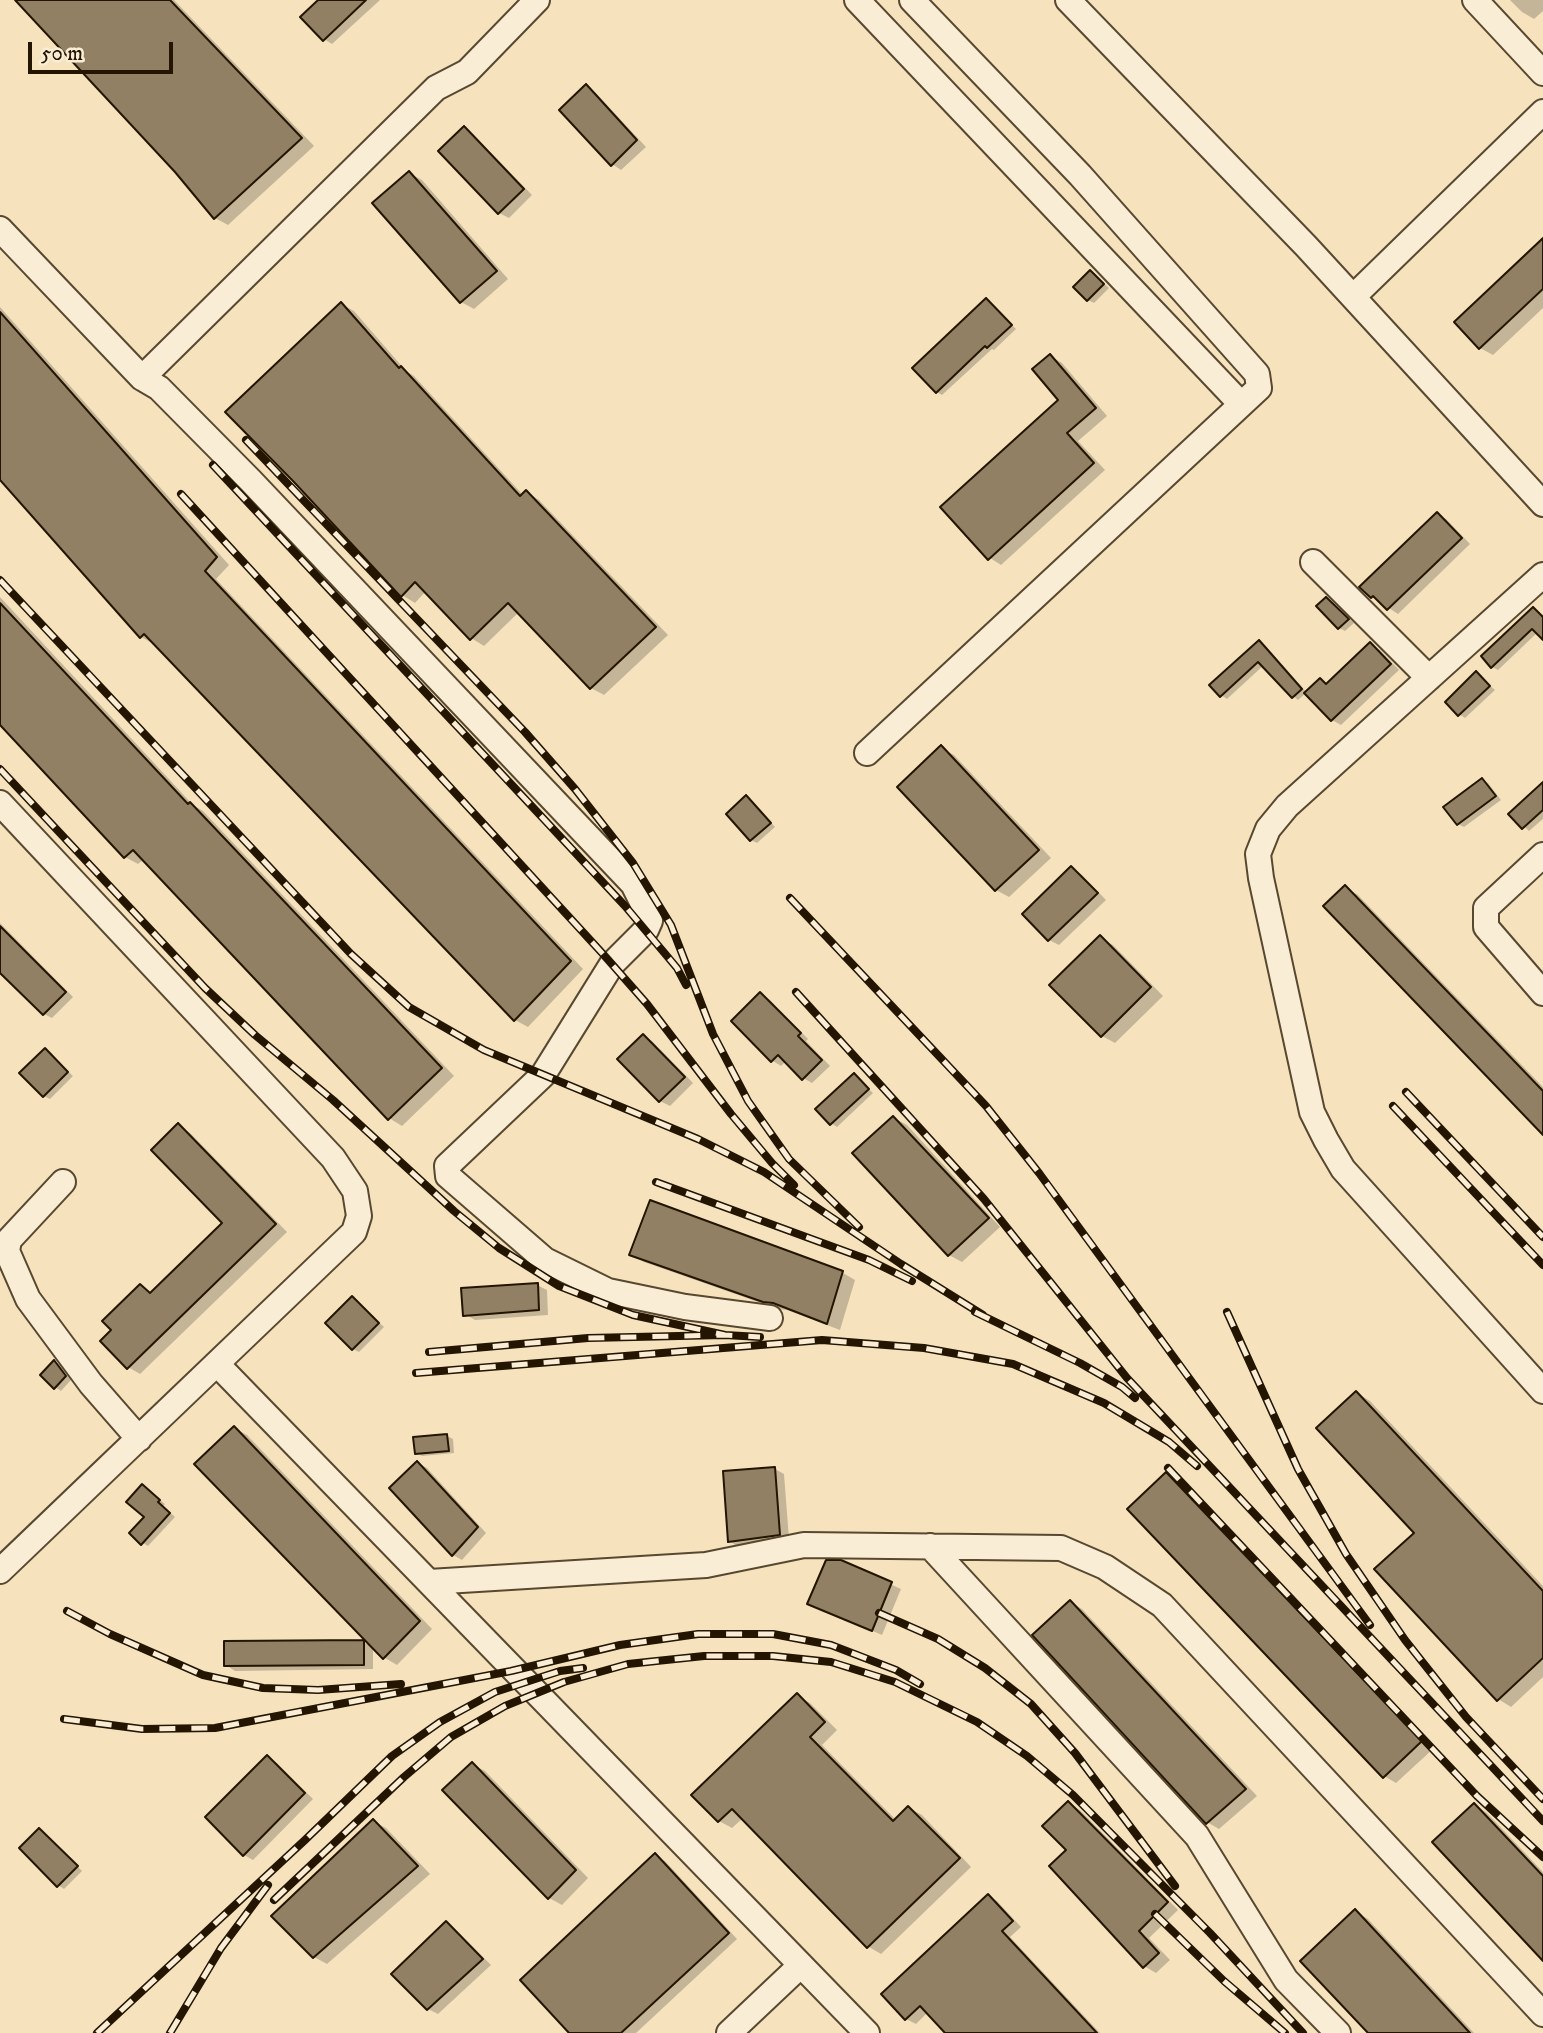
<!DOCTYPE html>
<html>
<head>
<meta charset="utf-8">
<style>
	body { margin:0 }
	#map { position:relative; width:1543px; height:2033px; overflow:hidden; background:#f6e3be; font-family:"IM FELL DW Pica",serif }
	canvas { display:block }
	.scale { position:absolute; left:28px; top:42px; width:145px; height:32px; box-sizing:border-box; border:4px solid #241500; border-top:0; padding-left:9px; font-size:21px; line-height:24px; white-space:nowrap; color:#241500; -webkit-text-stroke:5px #f9edd5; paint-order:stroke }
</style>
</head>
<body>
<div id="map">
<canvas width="1543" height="2033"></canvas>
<div class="scale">50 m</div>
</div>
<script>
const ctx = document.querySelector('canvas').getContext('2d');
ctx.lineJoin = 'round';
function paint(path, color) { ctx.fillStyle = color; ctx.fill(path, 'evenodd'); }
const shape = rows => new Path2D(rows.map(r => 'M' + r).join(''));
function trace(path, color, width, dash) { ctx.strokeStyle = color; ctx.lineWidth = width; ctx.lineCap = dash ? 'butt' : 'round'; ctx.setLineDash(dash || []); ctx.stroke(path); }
paint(shape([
	[17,0,174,0,314,146,228,225,215,218,177,171],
	[321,0,380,0,332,44,324,39],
	[1510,0,1543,0,1543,11,1534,19,1522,12],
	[586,87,595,92,646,147,621,170,612,164],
	[464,128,473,134,532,195,509,218,499,213],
	[409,173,422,180,508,279,474,309,461,302],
	[1543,241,1543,308,1493,355,1480,348],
	[1091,272,1109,288,1094,303,1088,300],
	[986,300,1016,329,994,350,992,349,942,395,937,392],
	[341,304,354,311,406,371,414,376,523,495,526,492,539,500,668,635,604,695,591,688,519,612,484,646,471,638,426,591,415,603,402,595],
	[0,307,229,565,216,579,583,969,528,1027,515,1020,154,644,141,637,0,477],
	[1050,356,1062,363,1107,416,1078,441,1105,470,1001,565,990,558,1060,400],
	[1437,514,1446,519,1470,544,1398,614,1372,597],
	[0,597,193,805,203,811,454,1076,402,1126,389,1118,144,859,138,864,125,857,0,723],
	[1327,599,1354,623,1345,631,1339,628],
	[1533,609,1543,616,1543,638,1538,632,1498,670,1492,667],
	[1259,642,1265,645,1307,693,1320,680,1328,685,1370,645,1380,650,1399,670,1341,725,1332,720,1306,693,1298,700,1293,696,1264,665,1227,699,1221,695],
	[1477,674,1495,690,1465,718,1459,714],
	[941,748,954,755,1051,858,1009,897,996,890,899,787],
	[1482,780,1488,783,1501,800,1464,827,1458,824],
	[1543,785,1543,819,1529,831,1511,814],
	[746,798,752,801,775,827,757,843,751,840],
	[1071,868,1081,874,1106,900,1059,945,1049,940,1024,914],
	[1345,887,1358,895,1543,1087,1543,1131],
	[0,923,73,997,52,1018,44,1014,0,970],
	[1100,938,1113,945,1163,996,1115,1043,1102,1036,1052,985],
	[760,994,769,999,808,1039,806,1041,830,1066,812,1083,803,1078,786,1061,781,1066,773,1061,733,1021],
	[643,1036,652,1041,693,1083,670,1106,660,1101],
	[45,1050,73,1076,50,1099,44,1096],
	[854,1076,873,1093,837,1127,831,1123],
	[894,1118,907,1125,1000,1227,962,1262,949,1255],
	[178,1126,190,1133,287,1232,140,1374,128,1367,113,1330,140,1286,153,1293,224,1223],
	[651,1202,843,1273,855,1280,840,1330,787,1310,778,1309,644,1262,631,1255],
	[537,1285,547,1290,548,1315,475,1320,465,1314],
	[352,1298,384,1327,359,1352,353,1349],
	[55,1362,60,1365,71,1380,61,1391,55,1387],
	[1357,1393,1370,1401,1543,1586,1543,1677,1511,1707,1498,1699,1416,1533],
	[234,1428,247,1435,432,1629,397,1665,385,1658,197,1464],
	[447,1436,453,1439,454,1453,422,1456,417,1453],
	[418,1463,427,1468,486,1533,462,1560,453,1555],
	[775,1469,784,1474,789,1539,739,1547,729,1541],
	[1166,1474,1178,1481,1433,1749,1396,1783,1384,1776],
	[143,1486,165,1504,163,1506,175,1517,148,1546,143,1543,146,1517],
	[841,1562,901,1589,882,1635,819,1608],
	[1070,1602,1082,1609,1257,1796,1219,1829,1207,1822],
	[363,1642,373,1647,373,1669,235,1671,226,1665],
	[797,1695,810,1703,837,1730,822,1745,896,1820,909,1808,922,1815,971,1867,881,1954,869,1947,743,1818,732,1828,719,1821],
	[268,1757,277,1763,313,1799,253,1860,244,1855],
	[472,1764,485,1771,588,1878,562,1905,549,1898,444,1790],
	[1068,1803,1080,1810,1178,1910,1149,1938,1170,1960,1156,1973,1144,1966,1068,1850],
	[1475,1805,1487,1813,1543,1872,1543,1958],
	[373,1821,386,1828,430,1874,327,1964,314,1957],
	[40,1830,82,1871,64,1889,58,1885],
	[655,1856,665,1861,737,1939,636,2033,572,2033],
	[988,1896,997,1901,1021,1927,1010,1937,1100,2033,948,2033,928,2012,916,2024,906,2019,883,1994],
	[1355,1911,1368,1919,1474,2033,1371,2033],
	[446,1923,455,1929,491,1965,438,2014,428,2009]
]), '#0003');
const building = shape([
	[15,0,170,0,302,138,214,219,175,172,15,0],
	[318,0,366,0,323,41,300,17,318,0],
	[586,84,637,140,611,166,559,110,586,84],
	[464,126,524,189,498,214,438,151,464,126],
	[409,171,497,271,460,303,372,203,409,171],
	[1543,238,1543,289,1479,349,1454,322,1543,238],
	[1090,270,1104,284,1087,301,1073,287,1090,270],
	[986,298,1012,325,987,348,985,346,936,393,912,368,986,298],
	[341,302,399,368,401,366,520,496,526,490,656,627,590,689,508,603,470,640,415,582,401,597,293,481,225,412,341,302],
	[0,312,217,557,205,571,571,961,514,1021,144,634,140,638,0,480,0,312],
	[1050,354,1096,408,1067,433,1094,463,988,560,940,507,1058,400,1032,369,1050,354],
	[1437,512,1462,538,1387,610,1373,596,1371,598,1359,587,1437,512],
	[1326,597,1349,619,1338,629,1316,606,1326,597],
	[0,603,188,804,190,802,442,1068,388,1120,133,850,124,858,0,725,0,603],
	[1533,607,1543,617,1543,640,1532,629,1491,668,1481,656,1533,607],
	[1259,640,1302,689,1292,698,1258,662,1220,697,1209,685,1259,640],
	[1370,642,1391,664,1331,721,1304,693,1320,678,1326,684,1370,642],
	[1476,671,1490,686,1458,716,1445,702,1476,671],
	[941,745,1039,850,995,891,897,787,941,745],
	[1482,778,1496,796,1457,825,1443,807,1482,778],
	[1543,782,1543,810,1522,829,1508,814,1543,782],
	[746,795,771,823,750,841,726,814,746,795],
	[1071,866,1098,893,1048,941,1022,914,1071,866],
	[1345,885,1543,1091,1543,1135,1323,906,1345,885],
	[0,926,66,992,43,1015,0,973,0,926],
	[1100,935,1151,987,1101,1037,1049,985,1100,935],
	[760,992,801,1033,798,1036,822,1060,802,1080,778,1055,771,1062,731,1021,760,992],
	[643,1034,685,1077,659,1102,617,1059,643,1034],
	[45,1048,68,1072,43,1097,19,1073,45,1048],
	[854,1073,869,1089,830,1125,815,1109,854,1073],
	[893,1116,989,1218,948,1256,852,1153,893,1116],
	[178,1123,276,1224,127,1369,100,1341,111,1330,102,1321,140,1284,150,1293,222,1223,151,1150,178,1123],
	[650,1200,843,1271,827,1324,773,1303,763,1302,629,1255,650,1200],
	[538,1283,539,1310,463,1316,461,1288,538,1283],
	[352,1296,379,1323,352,1350,325,1323,352,1296],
	[54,1360,66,1376,54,1389,40,1375,54,1360],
	[1356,1391,1543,1591,1543,1658,1497,1701,1374,1569,1414,1533,1316,1428,1356,1391],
	[234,1426,420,1621,383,1659,194,1464,234,1426],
	[447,1434,449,1451,415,1454,413,1437,447,1434],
	[417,1461,478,1527,452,1556,389,1488,417,1461],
	[775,1467,780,1535,728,1542,723,1471,775,1467],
	[1166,1472,1422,1741,1383,1778,1127,1509,1166,1472],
	[142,1484,160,1500,158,1502,170,1513,141,1545,129,1533,144,1517,126,1502,142,1484],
	[826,1560,841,1560,892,1582,872,1631,807,1604,826,1560],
	[1070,1600,1246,1789,1206,1824,1032,1635,1070,1600],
	[364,1640,364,1665,224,1666,224,1641,364,1640],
	[797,1693,825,1722,810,1737,893,1821,908,1806,960,1858,867,1948,732,1809,718,1822,691,1795,797,1693],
	[267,1755,305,1793,243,1856,205,1817,267,1755],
	[472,1762,576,1870,548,1899,442,1790,472,1762],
	[1068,1801,1168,1902,1139,1931,1159,1953,1143,1968,1049,1866,1066,1850,1042,1826,1068,1801],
	[1474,1803,1543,1876,1543,1961,1432,1842,1474,1803],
	[373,1819,418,1866,313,1958,271,1916,373,1819],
	[39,1828,78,1866,57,1887,19,1848,39,1828],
	[655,1853,729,1933,621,2033,569,2033,520,1980,655,1853],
	[988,1894,1013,1921,1002,1931,1097,2033,945,2033,920,2006,905,2020,881,1994,988,1894],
	[1355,1909,1470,2033,1368,2033,1300,1961,1355,1909],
	[446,1921,483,1959,427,2010,391,1974,446,1921]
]);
paint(building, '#918063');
trace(building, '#241500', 2);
const minor = shape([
	[857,0,1241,404],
	[1068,0,1306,246,1543,504],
	[1475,0,1543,73],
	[0,229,142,378,159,388,251,481,633,884,642,902,650,921,646,930,612,964,543,1075,447,1166,448,1176,545,1260,608,1291,685,1307,770,1318],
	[1353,297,1543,112],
	[142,378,436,88,467,72,537,0],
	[1313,562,1429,678],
	[1543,575,1287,806,1268,829,1258,854,1261,878,1312,1112,1326,1140,1343,1169,1543,1391],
	[867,753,1259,388,1257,374,1080,175,912,0],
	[0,803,333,1158,355,1191,359,1216,354,1232,0,1571],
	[1543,855,1486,908,1486,927,1543,993],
	[63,1182,9,1240,7,1251,28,1299,91,1384,139,1439],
	[217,1364,867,2033],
	[930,1546,1197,1836,1286,1980,1338,2033],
	[429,1582,706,1565,804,1545,1061,1548,1105,1567,1162,1605,1543,2014],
	[729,2033,801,1965]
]);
trace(minor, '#584830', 28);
trace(minor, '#f9edd5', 24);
const rail = shape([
	[246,440,525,732,575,789,633,863,671,925,713,1034,748,1101,789,1159,859,1227],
	[213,465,625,906,677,968,686,985],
	[181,494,603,954,647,1004,731,1114,772,1163,794,1185],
	[0,580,351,954,409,1007,484,1050,698,1139,764,1172,901,1264,983,1315],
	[0,769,205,988,255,1035,333,1100,454,1211,499,1248,559,1286,633,1315,725,1335],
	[790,898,986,1106,1039,1173,1370,1625],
	[796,992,984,1199,1127,1378,1543,1821],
	[1406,1092,1543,1237],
	[1393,1106,1543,1265],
	[656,1182,869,1260,912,1281],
	[975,1312,1080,1363,1122,1387,1135,1398],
	[1227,1312,1298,1469,1346,1554,1405,1640,1466,1717,1543,1799],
	[429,1352,588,1338,725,1335,760,1337],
	[416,1373,822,1340,924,1348,1013,1364,1104,1403,1169,1442,1197,1466],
	[1168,1468,1477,1796,1543,1857],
	[67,1611,110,1634,203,1675,263,1688,318,1690,401,1684],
	[879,1613,938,1639,985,1668,1031,1704,1075,1753,1175,1886],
	[64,1719,142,1729,215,1728,511,1671,620,1645,698,1634,773,1634,831,1645,896,1670,920,1684],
	[274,1900,404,1777,451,1737,505,1706,564,1682,628,1664,704,1656,773,1656,831,1662,895,1682,977,1722,1027,1756,1073,1795,1210,1933,1303,2033],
	[1155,1914,1224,1981,1285,2033],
	[97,2033,305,1840,392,1756,440,1722,495,1692,560,1671,583,1668],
	[170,2033,221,1948,268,1885]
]);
trace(rail, '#241500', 8);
trace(rail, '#f9edd5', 5, [16]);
</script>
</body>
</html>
